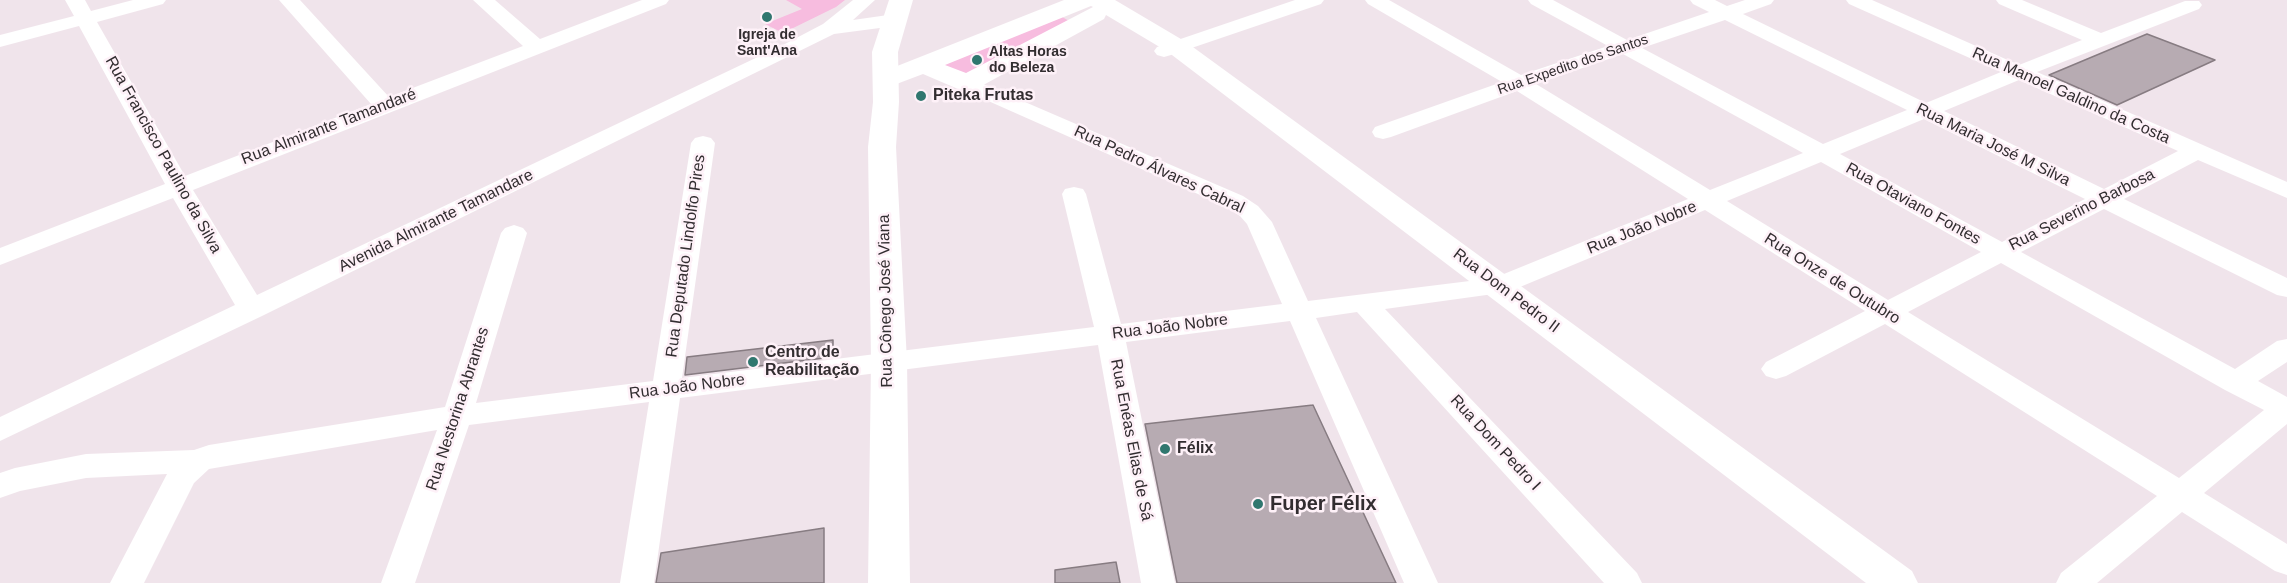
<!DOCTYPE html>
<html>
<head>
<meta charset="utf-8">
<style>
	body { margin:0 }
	canvas { display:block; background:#f0e4eb }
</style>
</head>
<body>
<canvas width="2287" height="583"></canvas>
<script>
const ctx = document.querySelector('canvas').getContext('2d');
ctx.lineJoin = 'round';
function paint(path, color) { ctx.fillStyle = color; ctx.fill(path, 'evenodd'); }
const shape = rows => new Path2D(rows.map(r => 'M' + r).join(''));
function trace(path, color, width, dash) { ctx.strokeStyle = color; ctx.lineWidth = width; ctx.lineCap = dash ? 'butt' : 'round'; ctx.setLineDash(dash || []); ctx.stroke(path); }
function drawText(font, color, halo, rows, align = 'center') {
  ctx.font = font + ' Helvetica,sans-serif'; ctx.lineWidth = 5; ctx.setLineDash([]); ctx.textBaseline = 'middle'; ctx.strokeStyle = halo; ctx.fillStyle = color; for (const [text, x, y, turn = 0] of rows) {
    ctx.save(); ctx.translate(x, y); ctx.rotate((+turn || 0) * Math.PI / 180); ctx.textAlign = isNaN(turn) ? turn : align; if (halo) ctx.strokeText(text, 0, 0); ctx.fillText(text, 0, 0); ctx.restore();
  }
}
paint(shape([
	[786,0,845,0,836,7,783,33,765,24,802,9],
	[1059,15,1069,21,967,77,943,65]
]), '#f7bcdf');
const building = shape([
	[2147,34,2215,60,2117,105,2049,75,2147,34],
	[833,340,833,357,685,375,687,357,833,340],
	[1313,405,1396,583,1177,583,1145,424,1313,405],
	[824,528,824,583,656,583,661,553,824,528],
	[1116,562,1120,583,1055,583,1055,570,1116,562]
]);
paint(building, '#b7abb2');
trace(building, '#877c82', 1.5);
paint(shape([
	[65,0,85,0,91,11,133,0,166,0,163,4,97,22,185,176,371,104,279,0,300,0,389,97,523,46,473,0,495,0,540,39,642,0,669,0,666,4,193,190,257,295,783,45,823,24,853,0,875,0,853,20,895,14,902,16,905,20,902,24,895,26,834,34,262,316,0,441,0,417,235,305,173,198,0,265,0,248,165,184,79,26,0,47,0,35,74,16,65,0],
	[1295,0,1324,0,1321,4,1171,55,1164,57,1157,55,1154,51,1157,47,1295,0],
	[1365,0,1389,0,1521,75,1608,46,1531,4,1528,0,1553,0,1627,40,1709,12,1693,4,1690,0,1715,0,1727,6,1745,0,1774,0,1771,4,1743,14,1926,103,2001,72,1849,4,1846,0,1872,0,2019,65,2082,40,1999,4,1996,0,2022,0,2101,33,2185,1,2199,1,2202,5,2199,9,2037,72,2287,182,2287,198,2198,160,2124,199,2287,278,2287,297,2277,295,2104,209,2021,252,2235,369,2277,341,2287,339,2287,362,2258,381,2287,397,2287,424,2204,493,2287,544,2287,575,2275,571,2182,512,2097,583,2056,583,2061,573,2157,496,1885,324,1786,376,1776,379,1766,376,1761,369,1766,362,1865,311,1705,210,1508,292,1385,309,1637,573,1642,583,1604,583,1357,312,1316,318,1438,583,1404,583,1290,321,1126,342,1175,583,1141,583,1098,345,680,398,654,583,620,583,649,402,469,425,415,583,381,583,437,430,209,469,194,483,144,583,110,583,167,474,86,478,20,491,0,498,0,473,15,468,86,454,194,450,209,445,445,407,501,233,505,228,514,225,523,228,527,233,476,403,653,381,691,143,695,138,703,136,711,138,715,143,682,378,1094,327,1062,194,1065,189,1074,187,1083,189,1086,194,1121,324,1282,304,1247,224,1240,216,1225,206,959,88,956,83,959,78,967,77,1243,196,1258,206,1272,222,1308,301,1494,278,1688,199,1517,91,1391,137,1383,139,1375,137,1372,132,1375,127,1502,82,1368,4,1365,0],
	[1725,20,1907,110,1823,144,1642,48,1725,20],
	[1623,54,1803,153,1710,190,1536,84,1623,54],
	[2019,80,2178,151,2104,189,1944,111,2019,80],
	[1924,119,2085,199,2002,242,1840,154,1924,119],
	[1821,162,1981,252,1888,300,1727,201,1821,162],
	[2001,263,2225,390,2264,410,2179,478,1908,312,2001,263]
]), '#fff');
paint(shape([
	[1064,0,1115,0,1186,42,1912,571,1918,583,1866,583,1168,52,1106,15,1104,19,976,89,967,91,958,89,923,74,886,88,877,86,873,80,877,74,1064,0],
	[1091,6,1093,7,966,73,945,65,1091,6]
]), '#fff');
paint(shape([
	[889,0,913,0,898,52,899,102,896,147,907,362,910,583,868,583,871,362,868,147,873,102,872,52,889,0]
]), '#fff');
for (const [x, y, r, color] of [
	[767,17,6,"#30776f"],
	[977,60,6,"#30776f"],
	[921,96,6,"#30776f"],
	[753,362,6,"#30776f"],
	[1165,449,6,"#30776f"],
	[1258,504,6,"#30776f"]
]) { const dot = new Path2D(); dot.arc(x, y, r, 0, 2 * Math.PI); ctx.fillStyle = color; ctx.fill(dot); trace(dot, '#fef1f8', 2); }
drawText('bold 14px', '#322d30', '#fef1f8', [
	["Igreja de",767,35],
	["Sant'Ana",767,51],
	["Altas Horas",989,52,"left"],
	["do Beleza",989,68,"left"]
]);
drawText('14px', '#322d30', '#fef1f8', [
	["Rua Expedito dos Santos",1573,65,-19]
]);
drawText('bold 16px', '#322d30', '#fef1f8', [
	["Piteka Frutas",933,96],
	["Centro de",765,353],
	["Reabilitação",765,371],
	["Félix",1177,449]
], 'left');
drawText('16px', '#322d30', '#fef1f8', [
	["Rua Manoel Galdino da Costa",2071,96,24],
	["Rua Almirante Tamandaré",329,127,-21],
	["Rua Maria José M Silva",1993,145,26],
	["Rua Francisco Paulino da Silva",163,155,61],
	["Rua Pedro Álvares Cabral",1159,170,25],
	["Rua Otaviano Fontes",1913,204,29],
	["Rua Severino Barbosa",2082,210,-27],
	["Avenida Almirante Tamandare",436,221,-26],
	["Rua João Nobre",1642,228,-22],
	["Rua Deputado Lindolfo Pires",686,256,-82],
	["Rua Onze de Outubro",1832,279,32],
	["Rua Dom Pedro II",1506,291,37],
	["Rua Cônego José Viana",886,301,-91],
	["Rua João Nobre",1170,327,-7],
	["Rua João Nobre",687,387,-7],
	["Rua Nestorina Abrantes",458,409,-72],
	["Rua Enéas Elias de Sá",1131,440,79],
	["Rua Dom Pedro I",1495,443,47]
]);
drawText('bold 20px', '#322d30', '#fef1f8', [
	["Fuper Félix",1270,504]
], 'left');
</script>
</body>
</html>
